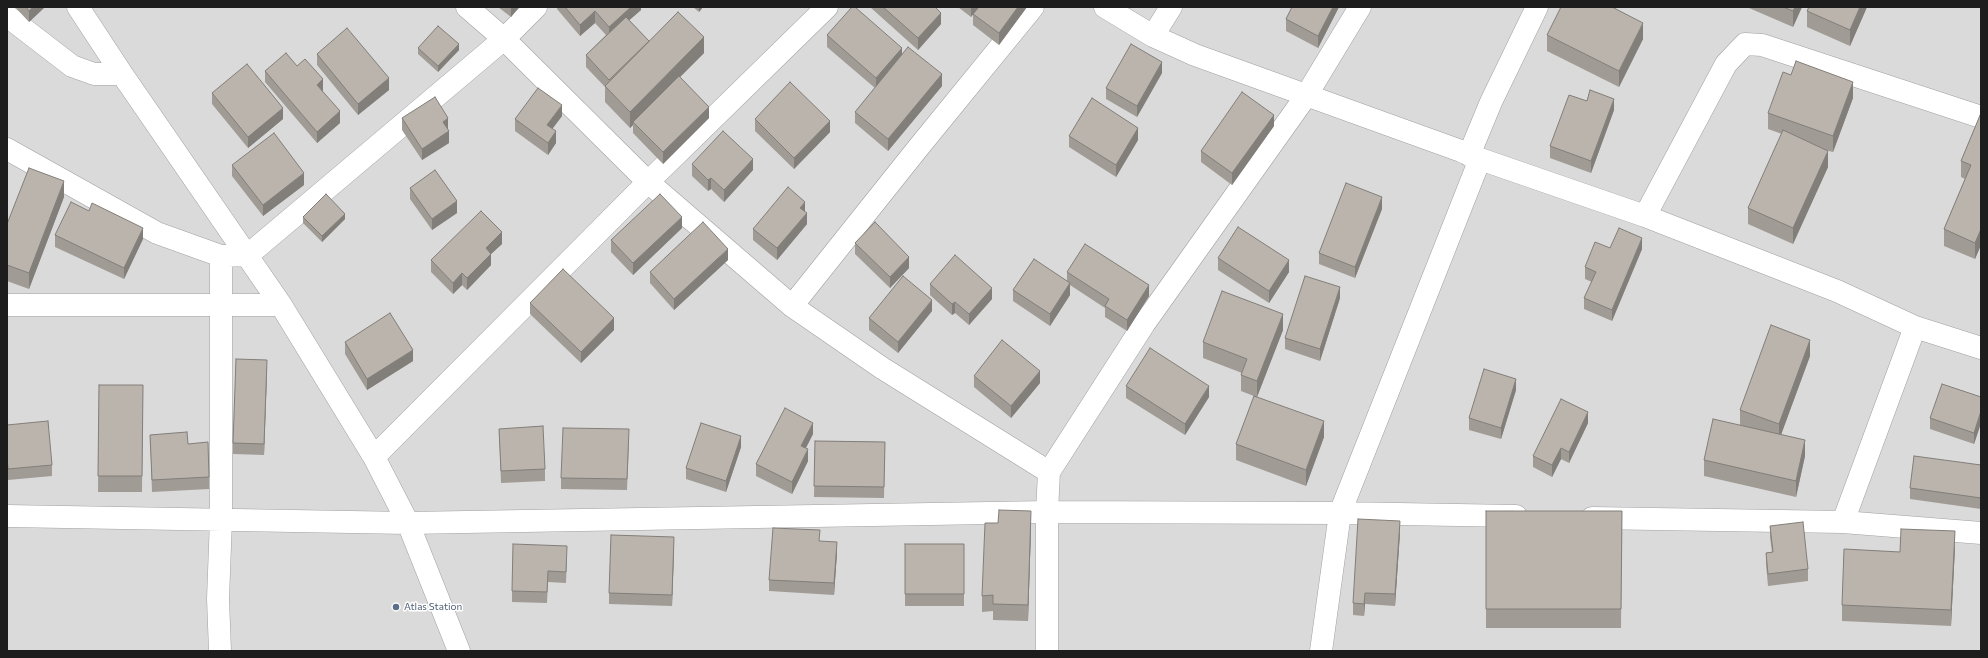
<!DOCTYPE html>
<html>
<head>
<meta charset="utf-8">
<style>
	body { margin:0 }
	#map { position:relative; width:1988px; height:658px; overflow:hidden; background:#eeebe4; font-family:Commissioner,sans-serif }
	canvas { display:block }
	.frame { position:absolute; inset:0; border:8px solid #1d1d1d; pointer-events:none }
</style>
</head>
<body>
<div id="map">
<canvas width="1988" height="658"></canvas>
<div class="frame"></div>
</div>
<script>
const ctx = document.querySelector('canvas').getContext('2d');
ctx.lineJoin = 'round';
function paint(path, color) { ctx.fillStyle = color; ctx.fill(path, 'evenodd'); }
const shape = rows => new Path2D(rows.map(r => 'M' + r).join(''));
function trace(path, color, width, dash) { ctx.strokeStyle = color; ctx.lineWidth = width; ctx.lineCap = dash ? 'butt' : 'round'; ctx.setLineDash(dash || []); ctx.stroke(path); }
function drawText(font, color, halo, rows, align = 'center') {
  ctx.font = font + ' Commissioner,sans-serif'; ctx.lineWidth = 3; ctx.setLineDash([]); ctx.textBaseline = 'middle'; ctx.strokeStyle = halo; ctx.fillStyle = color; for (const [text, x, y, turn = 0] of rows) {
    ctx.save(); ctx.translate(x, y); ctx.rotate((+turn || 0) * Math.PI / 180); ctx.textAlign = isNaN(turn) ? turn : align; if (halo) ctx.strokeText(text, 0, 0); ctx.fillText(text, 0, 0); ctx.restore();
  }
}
paint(shape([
	[7,7,1981,7,1981,651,7,651]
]), '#dbdada');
const minor = shape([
	[78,7,122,74,281,305,374,457,408,523,459,651],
	[467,7,504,39,648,182,792,306,882,368,1049,472],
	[1105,7,1153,36,1195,55,1461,151,1480,159,1645,216,1837,291,1915,327,1981,348],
	[7,16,72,66,94,74,122,74],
	[1153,36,1171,7],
	[7,149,157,233,221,256,248,255,504,39,536,7],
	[1469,155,1491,102,1537,7],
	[1645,216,1726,64,1745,44,1762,45,1981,117],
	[7,305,281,305],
	[792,306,918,148,1033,7],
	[374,457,648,182,827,7],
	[7,516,408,523,1047,512,1340,513,1516,516],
	[1592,518,1843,522,1981,533],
	[1843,522,1915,327],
	[220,651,218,599,221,519,221,256],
	[1047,651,1047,512,1049,472,1144,324,1306,96,1360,7],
	[1321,651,1340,513,1480,159]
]);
trace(minor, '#a1a1a1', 23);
trace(minor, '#fff', 22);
paint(shape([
	[15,7,45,7,29,22],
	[498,7,519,7,511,17],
	[557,7,641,7,641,10,629,20,649,41,704,53,680,77,709,118,663,164,633,133,633,125,630,128,605,102,605,87,586,67,586,55,606,35,595,23,580,36,557,9],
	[693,7,703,7,699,12],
	[870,7,935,7,941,24,918,50],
	[958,7,1027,7,999,45,973,25,973,14,971,17],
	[1292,7,1339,7,1318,48,1286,31,1286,19],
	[1749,7,1802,7,1793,27,1749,8],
	[1867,7,1850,46,1807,27,1807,11],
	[827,35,902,55,942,86,888,151,855,123,855,112,875,88,827,47],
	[1547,35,1643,39,1619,87,1547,51],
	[418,48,459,50,438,72,418,54],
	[317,54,389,90,358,115,317,65],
	[297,66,323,91,322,91,340,123,317,143,265,82,265,71],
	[1162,73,1137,117,1106,99,1106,88],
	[212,93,283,119,248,148,212,104],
	[1853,98,1833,152,1825,150,1828,167,1793,244,1748,224,1748,208,1782,134,1768,129,1768,113],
	[1587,101,1614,110,1591,173,1550,158,1550,146],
	[1981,113,1981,245,1975,259,1944,246,1944,229,1965,179,1961,177,1961,161],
	[562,116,552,129,556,143,548,155,515,131,515,119],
	[402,118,448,129,449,143,422,160,402,130],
	[755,119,830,132,794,169,755,131],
	[1274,126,1232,185,1201,162,1201,151],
	[1069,136,1138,140,1116,177,1069,147],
	[692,164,753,170,724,202,711,189,708,191,692,176],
	[232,165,304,185,263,216,232,176],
	[410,188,457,213,432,230,410,199],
	[64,197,29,289,7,281,7,224],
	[1382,209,1355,278,1319,264,1319,253],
	[89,211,143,239,124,279,55,247,55,235],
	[805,212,807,224,777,260,753,240,753,229],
	[303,217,345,219,322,242,303,223],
	[682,228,633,275,611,252,611,240],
	[855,243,909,268,890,288,855,254],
	[502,244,491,254,491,265,467,290,462,285,453,294,431,272,431,260],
	[1610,248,1642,249,1612,321,1584,309,1584,298,1592,282,1585,279,1585,267],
	[1218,258,1289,272,1269,303,1218,270],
	[728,260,674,310,650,283,650,272],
	[1067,272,1149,296,1127,331,1105,317,1105,308,1070,285,1070,295,1050,326,1013,301,1013,290,1067,281],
	[930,284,992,299,969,325,955,313,952,315,930,295],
	[1340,298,1320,361,1285,349,1285,338],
	[530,303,614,330,581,363,530,314],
	[932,311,898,353,869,330,869,318],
	[1283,330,1257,397,1324,437,1306,486,1236,460,1236,444,1254,396,1241,391,1241,375,1242,373,1203,358,1203,342],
	[345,342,413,361,367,390,345,354],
	[1810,356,1781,435,1805,456,1796,497,1704,476,1704,460,1740,426,1740,410],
	[267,371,264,455,233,454,233,443],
	[974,376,1040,383,1011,418,974,387],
	[99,385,143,385,142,492,98,492],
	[1126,386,1209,397,1185,435,1126,398],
	[1516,390,1501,439,1469,430,1469,418],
	[1981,397,1981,423,1974,444,1930,429,1930,418],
	[1588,423,1569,463,1561,459,1552,477,1533,467,1533,456],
	[7,425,52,465,52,476,8,480,7,469],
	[499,429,545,469,545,481,501,483],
	[813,434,806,448,808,461,792,494,756,476,756,464],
	[150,435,188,444,209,477,209,489,152,492],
	[629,440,627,490,561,489,561,478],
	[815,441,885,442,884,498,814,497],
	[741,447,726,492,686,479,686,468],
	[1981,465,1981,509,1910,499,1910,488],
	[1486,511,1622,511,1621,628,1486,628],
	[1770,526,1808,569,1808,581,1768,586,1766,564,1766,553,1772,552,1770,537],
	[1031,527,1028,621,993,620,993,611,982,612,982,596],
	[1400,533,1395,606,1365,604,1364,616,1353,615,1353,603],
	[820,541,837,553,834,595,769,591,769,580],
	[905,544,964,544,964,606,905,606],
	[1955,547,1951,626,1842,621,1842,605,1900,552],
	[674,549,672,606,609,604,609,593],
	[567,557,566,583,548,582,547,603,512,602,512,591]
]), '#a09b95');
paint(shape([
	[33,7,45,7,29,22,29,11],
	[511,7,519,7,511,17],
	[631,7,641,7,641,10,609,38,609,27],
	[699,7,703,7,699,12],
	[971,7,979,7,971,17],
	[1018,7,1027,7,999,45,999,33],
	[1333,7,1339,7,1318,48,1318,36],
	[1795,7,1802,7,1793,27,1793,11],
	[1860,7,1867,7,1850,46,1850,30],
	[595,11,595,23,580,36,580,25],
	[941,13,941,24,918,50,918,38],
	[1643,23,1643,39,1619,87,1619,71],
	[704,37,704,53,634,123,633,122,633,125,630,128,630,112],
	[459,44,459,50,438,72,438,66],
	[902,48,902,59,876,89,876,78],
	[1162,62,1162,73,1137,117,1137,106],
	[942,74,942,86,888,151,888,139],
	[389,78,389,90,358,115,358,104],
	[323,79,323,91,317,96,317,85],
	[1853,82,1853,98,1833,152,1833,136],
	[1614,99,1614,110,1591,173,1591,161],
	[562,105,562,116,547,136,547,125],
	[709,107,709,118,663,164,663,152],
	[283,108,283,119,248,148,248,137],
	[340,111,340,123,317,143,317,132],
	[1274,115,1274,126,1232,185,1232,173],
	[448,118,448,129,443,133,443,122],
	[830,121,830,132,794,169,794,158],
	[1138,128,1138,140,1116,177,1116,165],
	[449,131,449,143,422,160,422,149],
	[556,131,556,143,548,155,548,143],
	[1828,151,1828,167,1793,244,1793,228],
	[753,159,753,170,724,202,724,190],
	[304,173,304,185,263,216,263,205],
	[711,178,711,189,708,191,708,180],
	[64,181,64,197,29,289,29,273],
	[1382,197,1382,209,1355,278,1355,267],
	[457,201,457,213,432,230,432,219],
	[805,202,805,213,800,208],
	[807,213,807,224,777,260,777,248],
	[345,214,345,219,322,242,322,236],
	[682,217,682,228,633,275,633,263],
	[143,228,143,239,124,279,124,268],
	[1981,229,1981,245,1975,259,1975,243],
	[502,232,502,244,491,254,491,265,467,290,467,278,486,248],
	[1642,238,1642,249,1612,321,1612,310],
	[728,249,728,260,674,310,674,299],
	[909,257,909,268,890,288,890,277],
	[1289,260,1289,272,1269,303,1269,291],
	[462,273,462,285,453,294,453,283],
	[1070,283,1070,295,1050,326,1050,314],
	[1149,285,1149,296,1127,331,1127,320],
	[1340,287,1340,298,1320,361,1320,349],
	[992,288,992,299,969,325,969,314],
	[932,300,932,311,898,353,898,342],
	[955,302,955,313,952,315,952,304],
	[1283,314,1283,330,1257,397,1257,381],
	[614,318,614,330,581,363,581,352],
	[1810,340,1810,356,1779,440,1779,424],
	[413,350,413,361,367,390,367,379],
	[267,360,267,371,264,455,264,444],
	[1040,371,1040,383,1011,418,1011,406],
	[1516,379,1516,390,1501,439,1501,428],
	[1209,386,1209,397,1185,435,1185,424],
	[1981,411,1981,423,1974,444,1974,433],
	[1588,412,1588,423,1569,463,1569,452],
	[1324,421,1324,437,1306,486,1306,470],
	[813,423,813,434,801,457,801,446],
	[741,436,741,447,726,492,726,481],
	[1805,440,1805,456,1796,497,1796,481],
	[1561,448,1561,459,1552,477,1552,465],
	[808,449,808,461,792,494,792,482],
	[1031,511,1031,527,1028,621,1028,605],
	[1400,521,1400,533,1395,606,1395,594],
	[1955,531,1955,547,1951,626,1951,610],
	[674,537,674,549,672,606,672,595],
	[837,542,837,553,834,595,834,583],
	[1365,593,1365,604,1364,616,1364,604]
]), '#827e79');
const building = shape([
	[26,7,33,7,29,11,26,7],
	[565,7,631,7,609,27,595,11,580,25,565,7],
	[852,7,855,7,902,48,876,78,827,35,852,7],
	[883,7,935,7,941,13,918,38,883,7],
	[979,7,1018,7,999,33,973,14,979,7],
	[1292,7,1333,7,1318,36,1286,19,1292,7],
	[1561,7,1612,7,1643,23,1619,71,1547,35,1561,7],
	[1783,7,1795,7,1793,11,1783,7],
	[1809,7,1860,7,1850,30,1807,11,1809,7],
	[678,12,704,37,630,112,605,86,678,12],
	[626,17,649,41,609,80,586,55,626,17],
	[438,26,459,44,438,66,418,48,438,26],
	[347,28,389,78,358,104,317,54,347,28],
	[1131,44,1162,62,1137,106,1106,88,1131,44],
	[908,47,942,74,888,139,855,112,908,47],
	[286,53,297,66,305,59,323,79,317,85,340,111,317,132,265,71,286,53],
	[1796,61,1853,82,1833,136,1768,113,1783,72,1791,75,1796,61],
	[247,64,283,108,248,137,212,93,247,64],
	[679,76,709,107,663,152,633,122,679,76],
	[790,82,830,121,794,158,755,119,790,82],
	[538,88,562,105,547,125,556,131,548,143,515,119,538,88],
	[1590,90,1614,99,1591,161,1550,146,1569,95,1587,101,1590,90],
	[1242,92,1274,115,1232,173,1201,151,1242,92],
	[435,97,448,118,443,122,449,131,422,149,402,118,435,97],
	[1092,98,1138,128,1116,165,1069,136,1092,98],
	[1981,113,1981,229,1975,243,1944,229,1971,165,1961,161,1981,113],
	[1783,130,1828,151,1793,228,1748,208,1783,130],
	[723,131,753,159,724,190,711,178,708,180,692,164,723,131],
	[274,133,304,173,263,205,232,165,274,133],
	[29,168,64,181,29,273,7,265,7,224,29,168],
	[435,170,457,201,432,219,410,188,435,170],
	[1346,183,1382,197,1355,267,1319,253,1346,183],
	[788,187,805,202,800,208,807,213,777,248,753,229,788,187],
	[326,194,345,214,322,236,303,217,326,194],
	[660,194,682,217,633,263,611,240,660,194],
	[71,202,89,211,92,203,143,228,124,268,55,235,71,202],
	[481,211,502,232,486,248,491,254,467,278,462,273,453,283,431,260,481,211],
	[703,222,728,249,674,299,650,272,703,222],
	[875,222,909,257,890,277,855,243,875,222],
	[1238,227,1289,260,1269,291,1218,258,1238,227],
	[1619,228,1642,238,1612,310,1584,298,1596,272,1585,267,1595,242,1610,248,1619,228],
	[1085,244,1149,285,1127,320,1105,306,1109,299,1067,272,1085,244],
	[955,255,992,288,969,314,955,302,952,304,930,284,955,255],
	[1034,259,1070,283,1050,314,1013,290,1034,259],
	[563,269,614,318,581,352,530,303,563,269],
	[903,276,932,300,898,342,869,318,903,276],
	[1305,276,1340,287,1320,349,1285,338,1305,276],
	[1222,291,1283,314,1257,381,1241,375,1247,359,1203,342,1222,291],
	[390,313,413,350,367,379,345,342,390,313],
	[1771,325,1810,340,1779,424,1740,410,1771,325],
	[1002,340,1040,371,1011,406,974,376,1002,340],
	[1150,348,1209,386,1185,424,1126,386,1150,348],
	[236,359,267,360,264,444,233,443,236,359],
	[1484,369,1516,379,1501,428,1469,418,1484,369],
	[1942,384,1981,397,1981,411,1974,433,1930,418,1942,384],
	[99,385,143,385,142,476,98,476,99,385],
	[1254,396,1324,421,1306,470,1236,444,1254,396],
	[1561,399,1588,412,1569,452,1561,448,1552,465,1533,456,1561,399],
	[785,408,813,423,801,446,808,449,792,482,756,464,785,408],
	[1713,419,1805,440,1796,481,1704,460,1713,419],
	[48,421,52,465,8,469,7,458,7,425,48,421],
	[701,423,741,436,726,481,686,468,701,423],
	[543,426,545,469,501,471,499,429,543,426],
	[563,428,629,429,627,479,561,478,563,428],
	[187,432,188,444,208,442,209,477,152,480,150,435,187,432],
	[815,441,885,442,884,487,814,486,815,441],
	[1914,456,1981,465,1981,498,1910,488,1914,456],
	[999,510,1031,511,1028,605,993,604,993,595,982,596,985,523,998,523,999,510],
	[1486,511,1622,511,1621,609,1486,609,1486,511],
	[1358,519,1400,521,1395,594,1365,593,1364,604,1353,603,1358,519],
	[1803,522,1808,569,1768,574,1766,553,1773,552,1770,526,1803,522],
	[773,528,820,530,819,541,837,542,834,583,769,580,773,528],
	[1901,529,1955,531,1951,610,1842,605,1844,549,1900,552,1901,529],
	[611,535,674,537,672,595,609,593,611,535],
	[513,544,567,546,566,572,548,571,547,592,512,591,513,544],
	[905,544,964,544,964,594,905,594,905,544]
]);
paint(building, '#bab4ad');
trace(building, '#827e79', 1);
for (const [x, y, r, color] of [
	[396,607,4,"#5c6f8a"]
]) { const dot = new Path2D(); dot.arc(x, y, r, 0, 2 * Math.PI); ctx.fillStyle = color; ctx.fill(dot); trace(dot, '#fff', 1.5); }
drawText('10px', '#4e5e75', '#fff', [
	["Atlas Station",404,607]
], 'left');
</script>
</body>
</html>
